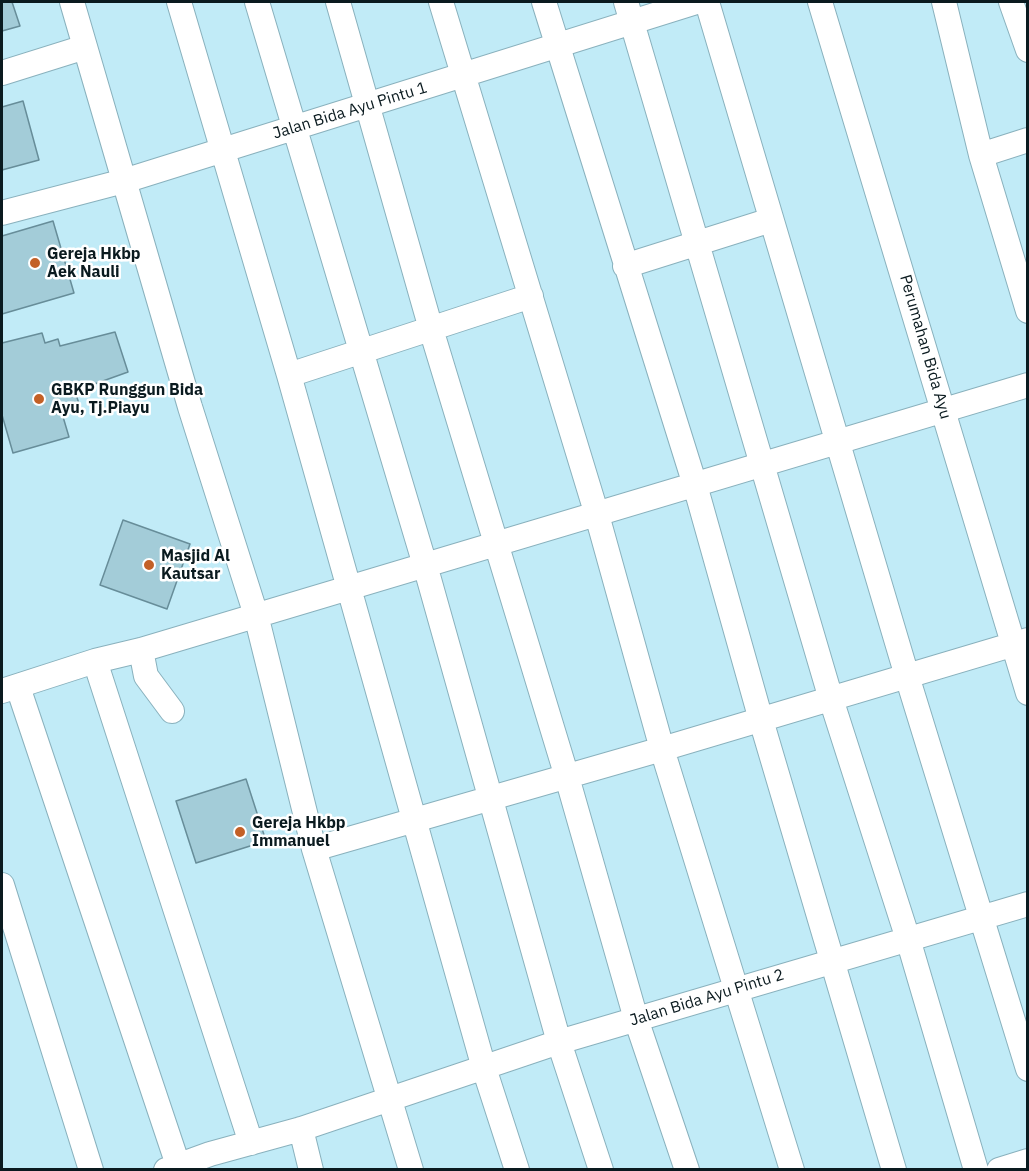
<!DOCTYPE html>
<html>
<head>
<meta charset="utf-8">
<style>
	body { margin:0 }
	#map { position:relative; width:1029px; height:1171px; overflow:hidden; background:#c1ebf7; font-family:"IBM Plex Sans",sans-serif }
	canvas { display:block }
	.frame { position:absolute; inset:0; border:3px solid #0a1a1f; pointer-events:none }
</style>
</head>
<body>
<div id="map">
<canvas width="1029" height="1171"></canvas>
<div class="frame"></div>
</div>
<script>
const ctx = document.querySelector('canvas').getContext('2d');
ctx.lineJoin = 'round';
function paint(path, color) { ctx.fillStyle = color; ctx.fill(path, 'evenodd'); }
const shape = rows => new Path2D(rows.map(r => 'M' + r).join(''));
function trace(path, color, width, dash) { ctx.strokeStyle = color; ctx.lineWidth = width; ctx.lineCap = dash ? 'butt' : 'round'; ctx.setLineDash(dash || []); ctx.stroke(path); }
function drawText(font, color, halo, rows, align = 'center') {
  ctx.font = font + ' "IBM Plex Sans",sans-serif'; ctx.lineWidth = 5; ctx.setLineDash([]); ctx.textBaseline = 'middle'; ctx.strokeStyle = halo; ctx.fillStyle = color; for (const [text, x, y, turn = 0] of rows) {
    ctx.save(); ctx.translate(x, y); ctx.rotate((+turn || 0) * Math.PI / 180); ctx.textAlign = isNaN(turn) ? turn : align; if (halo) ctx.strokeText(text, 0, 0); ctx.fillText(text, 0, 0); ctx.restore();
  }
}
const building = shape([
	[2,2,12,2,20,26,2,31,2,2],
	[23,101,39,160,2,170,2,107,23,101],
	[53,221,74,293,2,314,2,236,53,221],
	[115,332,128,372,75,391,80,407,61,410,69,437,13,453,2,415,2,343,42,333,45,343,58,339,60,346,115,332],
	[123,520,190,544,167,609,100,585,123,520],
	[246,779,266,841,196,863,176,801,246,779]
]);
paint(building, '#a3ccd8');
trace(building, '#678d99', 1.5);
const minor = shape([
	[72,2,190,407,256,615,314,849,411,1170],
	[179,2,289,375,484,1068,517,1170],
	[257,2,425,565,559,1042,601,1170],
	[338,2,431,329,567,777,636,1019,687,1170],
	[441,2,597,515,662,749,792,1170],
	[544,2,695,485,761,720,894,1170],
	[626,2,831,699,908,939,976,1170],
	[707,2,907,676,1028,1069],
	[820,2,1028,693],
	[944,2,981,155,1028,311],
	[1011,2,1028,50],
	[2,73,85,47],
	[981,155,1028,140],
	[2,213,124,181,696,2],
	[625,266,771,220],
	[289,375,531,296],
	[141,650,146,676,172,711],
	[95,661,251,1143],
	[18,687,178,1165],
	[2,691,95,661,141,650,1028,385],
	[314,849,662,749,1028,640],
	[2,885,91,1170],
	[301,1129,311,1170],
	[166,1170,210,1154,301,1129,559,1042,1028,904],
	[999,1170,1028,1161]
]);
trace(minor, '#89b1bd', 26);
trace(minor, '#fff', 24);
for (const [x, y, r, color] of [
	[35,263,6,"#c36026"],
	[39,399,6,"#c36026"],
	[149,565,6,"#c36026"],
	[240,832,6,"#c36026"]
]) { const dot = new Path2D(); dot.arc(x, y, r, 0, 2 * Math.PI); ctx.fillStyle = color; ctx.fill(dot); trace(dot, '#fff', 2); }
drawText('16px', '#0a1a1f', '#fff', [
	["Jalan Bida Ayu Pintu 1",350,111,-17],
	["Perumahan Bida Ayu",925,347,74],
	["Jalan Bida Ayu Pintu 2",707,998,-17]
]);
drawText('bold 16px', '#0a1a1f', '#fff', [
	["Gereja Hkbp",47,254],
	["Aek Nauli",47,272],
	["GBKP Runggun Bida",51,390],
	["Ayu, Tj.Piayu",51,408],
	["Masjid Al",161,556],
	["Kautsar",161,574],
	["Gereja Hkbp",252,823],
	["Immanuel",252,841]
], 'left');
</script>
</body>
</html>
